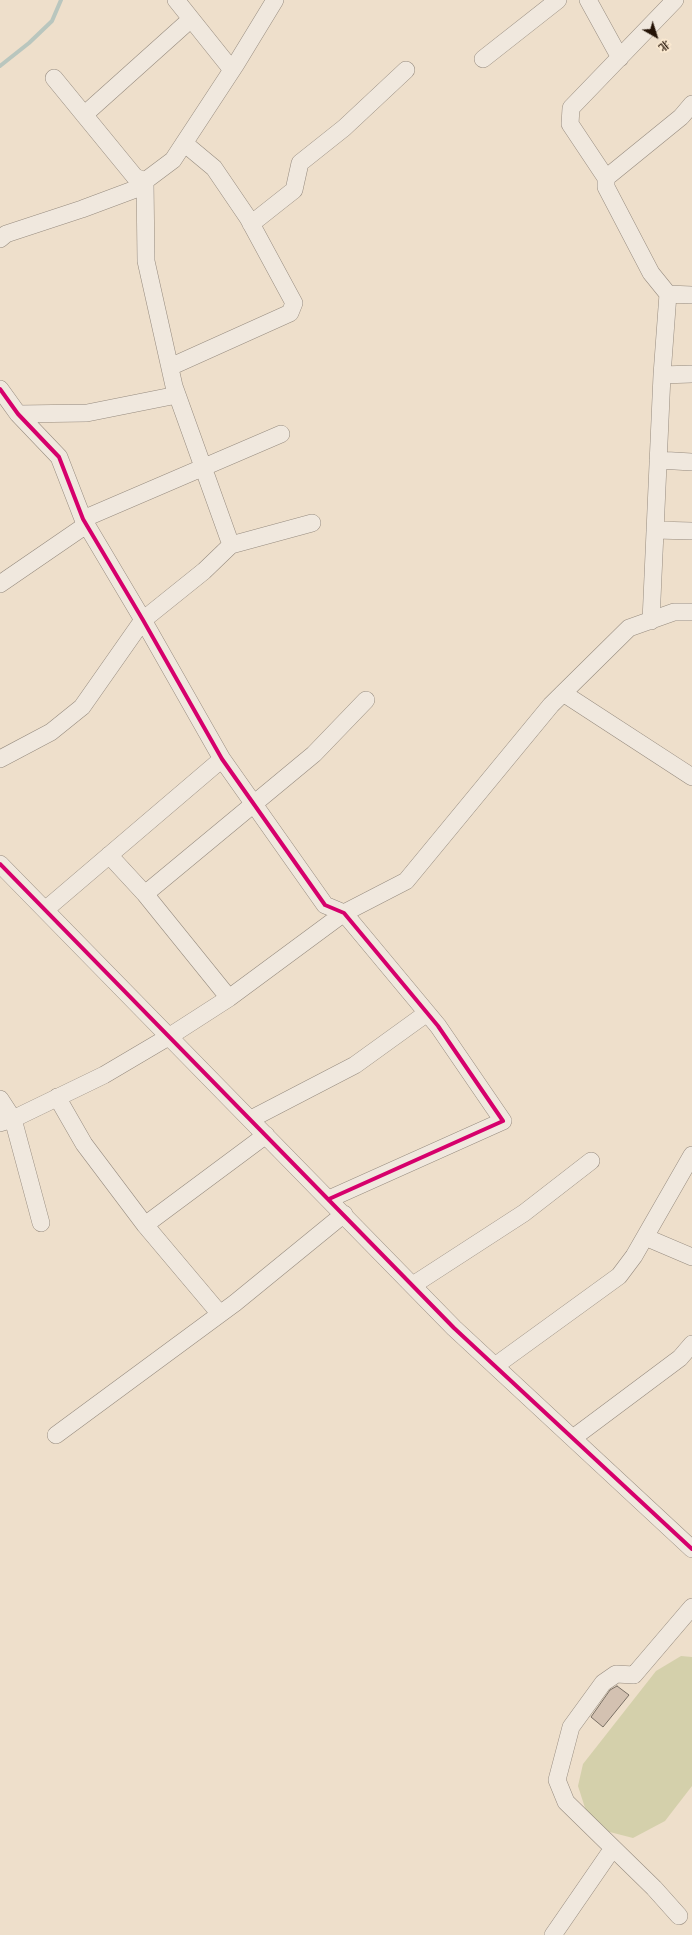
<!DOCTYPE html>
<html>
<head>
<meta charset="utf-8">
<style>
	body { margin:0 }
	#map { position:relative; width:692px; height:1935px; overflow:hidden; background:#eedfcb; font-family:"IM FELL French Canon","Noto Serif SC",serif }
	canvas { display:block }
	.north { position:absolute; left:636px; top:16px; width:40px; height:40px; -webkit-text-stroke:3px #feecd3; paint-order:stroke; rotate:141deg; font-size:11px; font-weight:700; line-height:16px; text-align:center; color:#241306 }
	.north::after { content:''; display:block; margin:auto; width:14px; height:18px; background:#241306; clip-path:polygon(50% 0,100% 100%,50% 72%,0 100%) }
</style>
</head>
<body>
<div id="map">
<canvas width="692" height="1935"></canvas>
<div class="north">北</div>
</div>
<script>
const ctx = document.querySelector('canvas').getContext('2d');
ctx.lineJoin = 'round';
function paint(path, color) { ctx.fillStyle = color; ctx.fill(path, 'evenodd'); }
const shape = rows => new Path2D(rows.map(r => 'M' + r).join(''));
function trace(path, color, width, dash) { ctx.strokeStyle = color; ctx.lineWidth = width; ctx.lineCap = dash ? 'butt' : 'round'; ctx.setLineDash(dash || []); ctx.stroke(path); }
paint(shape([
	[681,1656,692,1657,692,1786,665,1821,633,1838,602,1830,586,1811,578,1786,583,1764,656,1671]
]), '#d4d0ab');
trace(shape([
	[0,66,29,43,52,21,61,0]
]), '#b9c6be', 4);
const building = shape([
	[617,1686,629,1695,603,1727,591,1717,610,1690,617,1686]
]);
paint(building, '#d3c1b1');
trace(building, '#796f64', 1);
const minor = shape([
	[176,0,232,70],
	[588,0,620,58],
	[483,59,558,0],
	[54,78,135,177,145,181,146,261,174,386,231,545],
	[84,115,191,19],
	[606,178,570,124,571,108,675,0],
	[251,224,294,190,300,163,344,128,406,70],
	[0,239,6,234,82,209,133,190,173,160,236,64,275,0],
	[668,294,651,273,606,187,606,178,681,117,692,104],
	[170,367,290,313,294,303,248,218,214,168,184,143],
	[662,375,692,374],
	[0,389,18,414,59,457,83,519,143,620,222,759,325,905,344,913,438,1026,503,1121,329,1199],
	[18,414,87,413,177,395],
	[658,460,692,462],
	[83,519,281,434],
	[655,530,692,531],
	[0,584,86,525],
	[651,621,662,375,668,294,692,295],
	[563,693,692,777],
	[0,759,51,732,82,707,143,620,204,571,231,545,312,523],
	[109,855,145,894,229,998],
	[0,864,454,1328,692,1549],
	[145,894,314,754,366,700],
	[45,910,222,759],
	[57,1097,84,1144,145,1225,220,1314],
	[0,1099,13,1119,41,1223],
	[251,1119,355,1065,427,1013],
	[0,1123,13,1119,104,1075,170,1036,229,998,344,913,406,881,551,705,629,628,674,612,692,612],
	[145,1225,266,1135],
	[645,1237,692,1257],
	[413,1285,524,1213,591,1161],
	[495,1366,619,1276,634,1256,692,1155],
	[56,1435,235,1303,344,1214],
	[573,1438,680,1358,692,1344],
	[679,1916,654,1888,566,1802,557,1780,571,1727,603,1683,616,1674,634,1675,692,1607],
	[553,1935,613,1848]
]);
trace(minor, '#968b7f', 18);
trace(minor, '#f0e8de', 17);
trace(shape([
	[0,389,18,414,59,457,83,519,143,620,222,759,325,905,344,913,438,1026,503,1121,329,1199],
	[0,864,454,1328,692,1549]
]), '#d6006c', 4);
</script>
</body>
</html>
